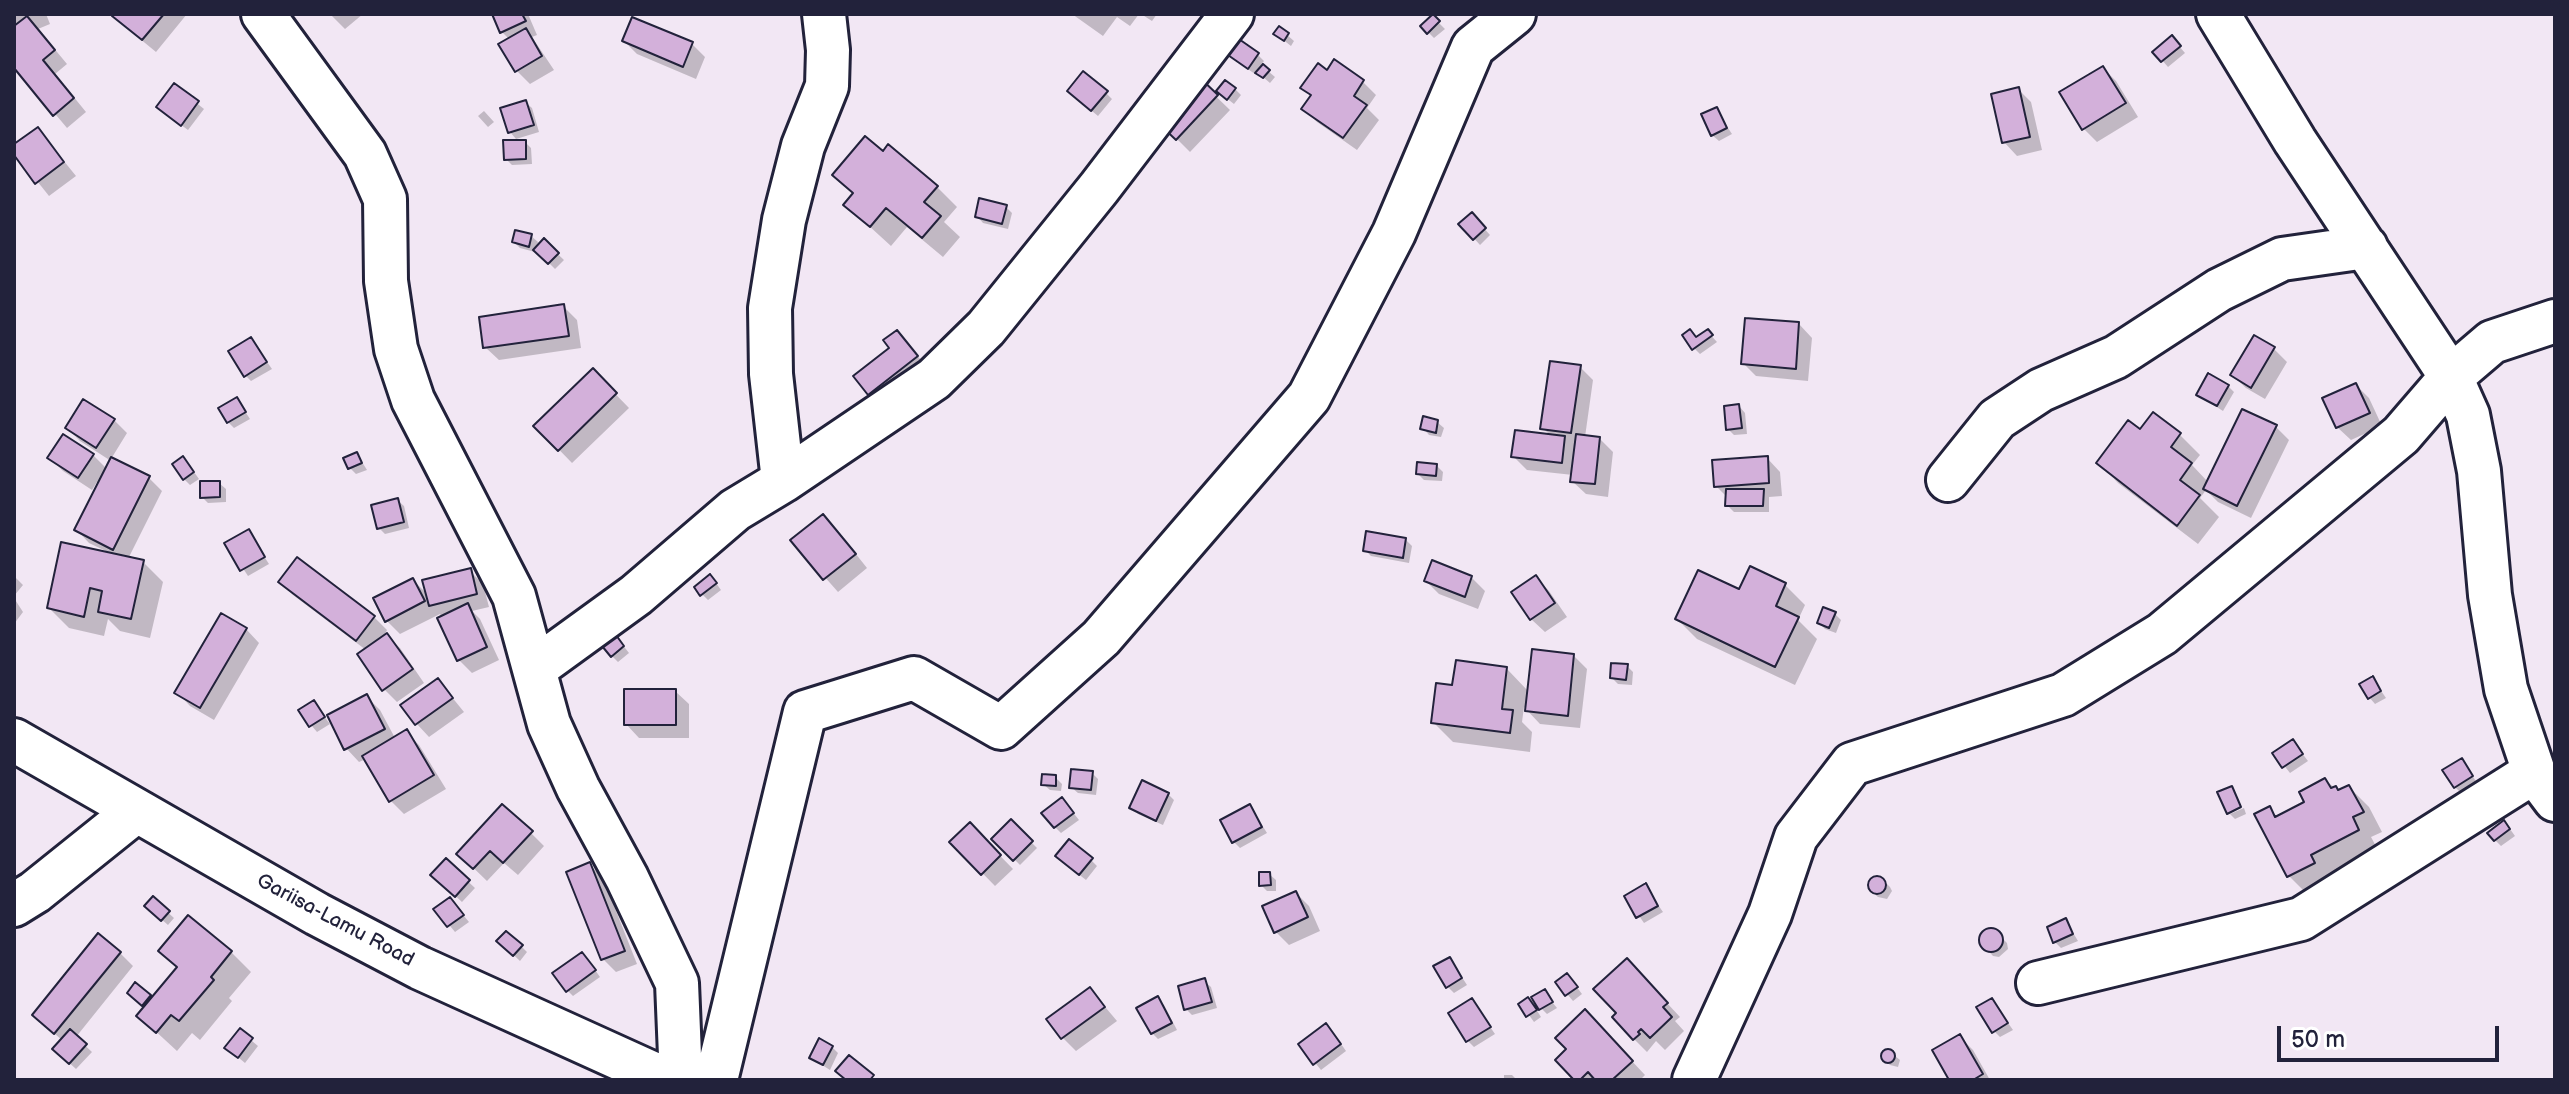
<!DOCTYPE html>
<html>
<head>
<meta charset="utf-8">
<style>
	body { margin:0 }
	#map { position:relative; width:2569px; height:1094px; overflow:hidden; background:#f2e7f4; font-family:"Balsamiq Sans",sans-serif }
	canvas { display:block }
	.frame { position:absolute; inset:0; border:16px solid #22223b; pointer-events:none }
	.scale { position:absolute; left:2277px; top:1026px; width:222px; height:36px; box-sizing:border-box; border:4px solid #22223b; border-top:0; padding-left:10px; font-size:24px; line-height:28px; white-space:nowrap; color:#22223b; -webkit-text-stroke:6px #fff; paint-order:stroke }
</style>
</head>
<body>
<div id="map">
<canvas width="2569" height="1094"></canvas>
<div class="frame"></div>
<div class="scale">50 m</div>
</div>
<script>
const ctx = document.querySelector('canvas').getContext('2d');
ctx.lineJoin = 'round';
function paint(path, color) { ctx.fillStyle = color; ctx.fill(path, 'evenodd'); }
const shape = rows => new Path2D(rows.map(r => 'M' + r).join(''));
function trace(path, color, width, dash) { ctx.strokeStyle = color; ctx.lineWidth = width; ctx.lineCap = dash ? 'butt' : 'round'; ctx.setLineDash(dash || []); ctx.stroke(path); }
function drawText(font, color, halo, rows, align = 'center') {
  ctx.font = font + ' "Balsamiq Sans",sans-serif'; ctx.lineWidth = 6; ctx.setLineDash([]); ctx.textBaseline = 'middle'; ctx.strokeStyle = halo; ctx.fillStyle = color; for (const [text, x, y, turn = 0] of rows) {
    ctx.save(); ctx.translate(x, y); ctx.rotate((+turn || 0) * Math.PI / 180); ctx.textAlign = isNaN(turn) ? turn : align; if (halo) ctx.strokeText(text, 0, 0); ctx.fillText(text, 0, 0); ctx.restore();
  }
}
paint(shape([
	[14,14,46,14,50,24,38,29,67,64,55,74,86,112,67,128,14,65],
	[116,14,187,14,156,52,128,29],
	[330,14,363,14,345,29],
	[494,14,528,14,537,35,532,37,554,70,530,84,517,71,510,40,502,32],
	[1072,14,1139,14,1130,26,1117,17,1103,36],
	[1141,14,1157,14,1152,21],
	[1433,17,1445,29,1434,38,1422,26],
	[1279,28,1294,41,1291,46,1282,39],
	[2172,38,2185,53,2168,67,2155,52],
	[624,41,692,44,705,57,696,79,637,54],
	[1258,55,1264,61,1261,65,1275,77,1270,83,1256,71,1255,74,1233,59],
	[1335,62,1363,82,1376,95,1367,108,1379,120,1357,150,1317,122,1304,109,1312,97,1302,88,1327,72],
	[2103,68,2116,81,2138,117,2097,142,2084,129],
	[1198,79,1230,110,1190,152,1158,120],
	[174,85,204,109,188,130,165,113],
	[1235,89,1241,95,1234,104,1225,97],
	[2018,89,2031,102,2042,150,2017,156,2004,142],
	[1106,93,1112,99,1098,116,1075,97],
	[525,102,532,108,539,132,516,139,510,132,503,109],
	[1716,110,1732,134,1719,141,1712,135],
	[484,111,494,122,488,127,478,116],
	[38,129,76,176,49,196,14,152,14,147],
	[525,142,531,148,532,164,512,165,506,159],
	[883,154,937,187,957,207,944,222,960,237,943,257,907,227,891,246,846,205,855,195,835,175],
	[1006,207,1012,213,1008,229,983,223,977,216],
	[1472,215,1490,235,1480,245,1461,224],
	[531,236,538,242,535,252,520,248,514,242],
	[544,241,564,260,555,269,536,250],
	[564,307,577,320,581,348,499,360,485,347],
	[1799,324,1812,338,1808,381,1756,376,1743,363],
	[1707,331,1717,342,1700,354,1694,348,1697,339],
	[896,332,930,370,883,407,856,376,892,349],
	[251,339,272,369,251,381,245,375],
	[2274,349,2287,362,2265,399,2246,388,2232,375],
	[1580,367,1593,380,1585,437,1600,439,1613,452,1608,497,1586,494,1572,481,1573,475,1527,470,1513,456,1551,436,1543,428],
	[593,371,629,408,572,463,536,426],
	[2356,385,2369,398,2382,426,2351,440,2337,427],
	[2228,386,2234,392,2223,411,2198,395],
	[237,399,250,419,234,428,228,422],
	[1739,406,1745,413,1747,434,1734,435,1728,429],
	[2153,414,2180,435,2200,455,2192,465,2208,482,2276,427,2289,440,2251,518,2218,502,2206,490,2200,498,2219,517,2198,544,2118,483,2099,463,2140,432],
	[114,420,127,433,111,459,149,478,162,491,128,559,143,562,163,582,150,638,120,631,108,619,104,636,69,628,49,608,110,553,89,543,76,529,99,483,97,482,92,490,63,471,50,458,93,455,107,469,111,461,80,441,67,428],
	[1437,422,1444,428,1441,437,1429,435,1423,428],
	[357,454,367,470,356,474,350,468],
	[1767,458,1780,472,1782,496,1769,497,1769,512,1734,512,1727,505,1728,498,1716,486],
	[189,465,199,479,190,485,184,479],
	[1436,465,1443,472,1442,481,1424,480,1418,474],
	[219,483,226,489,226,502,208,503,202,497],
	[397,500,404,506,409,528,385,534,379,528],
	[836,529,867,568,838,592,793,541],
	[248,532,269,564,248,576,227,544],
	[1406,540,1412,546,1409,563,1371,556,1365,550],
	[298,560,374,617,387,630,385,634,400,648,424,683,397,702,384,689,366,650,293,595,280,582],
	[470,571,483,584,489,607,472,611,480,619,499,660,472,673,458,659,440,614,400,634,387,621,413,580,429,596],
	[14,576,23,585,14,596],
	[1471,577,1485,591,1478,609,1439,594,1426,581],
	[1536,577,1549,591,1567,617,1545,632,1531,619,1514,593],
	[716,583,721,590,708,600,702,594],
	[1785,585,1805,605,1798,620,1817,639,1795,685,1697,639,1677,619,1740,592],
	[14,598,23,612,14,624],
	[1835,614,1841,620,1836,633,1825,629,1819,623],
	[246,629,259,643,214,720,190,706,177,692],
	[622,644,629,653,618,662,612,656],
	[1574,656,1587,669,1580,728,1540,724,1524,707,1522,722,1532,732,1530,752,1453,742,1433,722,1507,669,1529,692],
	[1627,666,1633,672,1632,685,1618,684,1612,678],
	[2373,679,2386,698,2375,704,2369,697],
	[438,680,464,712,429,737,416,723],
	[675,691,689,704,689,738,639,738,626,724],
	[367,697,380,710,395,738,406,732,419,745,446,789,404,814,391,801,366,759,359,762,346,748],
	[314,703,330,724,317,732,311,725],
	[2298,748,2308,761,2290,773,2275,754],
	[2467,767,2477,783,2461,793,2455,787],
	[1092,773,1098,779,1096,795,1078,793,1071,787],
	[1055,777,1062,784,1061,791,1050,790,1043,784],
	[2325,780,2340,792,2349,787,2369,807,2382,832,2371,837,2378,850,2330,875,2334,883,2309,896,2289,876,2269,809,2278,818,2307,803],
	[1168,794,1174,800,1163,825,1138,814,1132,808],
	[1068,806,1079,820,1061,833,1055,827],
	[1250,806,1267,833,1240,848,1233,841],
	[2244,808,2246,814,2235,819,2230,814],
	[1011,822,1037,848,1020,865,994,839],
	[970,825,1013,869,995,886,952,842],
	[2510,829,2515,836,2501,846,2495,840],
	[531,833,544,846,518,875,504,863,487,881,458,853],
	[1091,860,1097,866,1086,880,1063,862],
	[446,861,475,888,462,902,433,875],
	[590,865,603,878,637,964,616,972,603,959],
	[1269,874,1276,880,1276,891,1267,891,1261,885],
	[1873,879,1883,880,1890,887,1892,891,1887,899,1878,897,1871,891,1870,881],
	[1645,886,1663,912,1644,923,1626,897],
	[1296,893,1309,906,1320,931,1289,945,1276,932],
	[153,899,174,918,168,925,153,912],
	[455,905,469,922,455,932,436,909],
	[2066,921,2078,941,2061,948,2055,942],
	[1989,930,1995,931,2007,943,2008,949,1999,957,1993,956,1982,944,1984,932],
	[499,941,521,946,527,952,520,961],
	[161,951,231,952,251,972,229,998,232,1001,200,1040,192,1033,177,1051,139,1016,146,1008,129,993,136,985,152,1000,178,968],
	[120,953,133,966,76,1037,92,1052,76,1069,54,1049,62,1040,48,1028],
	[1450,959,1467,985,1454,993,1448,987],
	[588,960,600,977,573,996,567,990],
	[1640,974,1680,1017,1675,1021,1684,1031,1665,1050,1656,1041,1647,1052,1634,1039],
	[1204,981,1211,987,1217,1008,1192,1015,1186,1009],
	[1573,982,1582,994,1573,1001,1558,983],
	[1090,989,1117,1021,1076,1051,1063,1038],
	[1544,992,1557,1008,1547,1014,1541,1008],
	[1158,999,1164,1005,1177,1030,1158,1039,1152,1033],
	[1992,1000,2013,1030,2000,1037,1994,1031],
	[1472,1001,1495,1034,1474,1047,1468,1041],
	[1521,1004,1534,1006,1541,1017,1534,1022],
	[1598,1025,1645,1075,1640,1080,1577,1080],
	[240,1031,258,1046,245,1063,233,1053],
	[1332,1031,1346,1051,1321,1070,1300,1044],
	[1960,1037,1973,1050,1990,1080,1951,1080],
	[832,1047,838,1053,830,1070,811,1058],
	[1889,1051,1900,1060,1898,1067,1890,1065,1883,1059,1883,1055],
	[1504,1075,1512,1075,1517,1080,1504,1080]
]), '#0003');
const building = shape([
	[113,14,164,14,142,40,112,16,113,14],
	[492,14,522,14,526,21,500,33,492,14],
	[1433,14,1440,21,1427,34,1420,26,1433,14],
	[27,16,55,50,43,60,74,98,53,116,14,68,14,26,27,16],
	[632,17,693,42,683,67,622,41,632,17],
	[1279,26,1289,33,1284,41,1273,34,1279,26],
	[526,28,542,56,515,72,498,44,526,28],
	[2172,35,2181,46,2161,62,2152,52,2172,35],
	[1236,37,1259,53,1248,69,1225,53,1236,37],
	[1334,59,1364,80,1354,96,1367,105,1343,138,1301,109,1311,95,1300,88,1318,63,1327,70,1334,59],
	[1263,64,1270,70,1263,78,1255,73,1263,64],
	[2103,66,2126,103,2082,130,2059,92,2103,66],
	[1083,71,1108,91,1091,111,1067,91,1083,71],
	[1198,76,1218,95,1176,140,1155,120,1198,76],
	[1225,80,1236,88,1227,100,1216,91,1225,80],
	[174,83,199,101,181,126,156,107,174,83],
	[2019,87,2030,137,2002,143,1991,94,2019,87],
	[526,100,534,125,508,133,500,108,526,100],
	[1717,107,1727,128,1711,136,1701,114,1717,107],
	[38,127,64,162,35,184,14,155,14,144,38,127],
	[865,136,883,151,888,144,938,186,924,202,941,216,922,238,886,208,870,227,843,205,853,193,832,175,865,136],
	[503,140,526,140,526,159,504,160,503,140],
	[979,198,1007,205,1002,224,975,217,979,198],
	[1472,212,1486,228,1473,240,1458,224,1472,212],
	[515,230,532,234,529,247,512,242,515,230],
	[544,238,559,253,548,264,533,250,544,238],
	[564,304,569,336,483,348,479,317,564,304],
	[1745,318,1799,322,1796,369,1741,364,1745,318],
	[1690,329,1696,337,1708,329,1713,335,1692,350,1682,335,1690,329],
	[897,330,918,356,868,395,853,376,889,348,883,340,897,330],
	[2254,335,2275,347,2251,388,2230,375,2254,335],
	[251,337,267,362,244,377,228,351,251,337],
	[1550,361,1581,365,1571,433,1540,429,1550,361],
	[593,368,617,393,558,451,533,426,593,368],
	[2208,373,2229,385,2217,406,2196,395,2208,373],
	[2356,383,2370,413,2336,428,2322,398,2356,383],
	[237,397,246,412,227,423,218,408,237,397],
	[83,399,115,419,96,448,65,428,83,399],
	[1739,404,1742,428,1726,430,1724,406,1739,404],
	[2242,409,2277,425,2237,506,2203,489,2242,409],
	[2153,412,2181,433,2171,447,2192,463,2180,480,2200,495,2177,526,2096,463,2128,420,2140,429,2153,412],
	[1423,416,1438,420,1436,433,1420,429,1423,416],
	[1515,430,1565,436,1562,463,1511,457,1515,430],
	[63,434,94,454,78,478,47,458,63,434],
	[1576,434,1600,437,1595,484,1570,482,1576,434],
	[357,452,362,463,348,469,343,458,357,452],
	[183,456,194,472,183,480,172,464,183,456],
	[1768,456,1769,483,1714,487,1712,460,1768,456],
	[111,457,150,476,113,550,74,530,111,457],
	[1417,462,1437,464,1436,476,1416,474,1417,462],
	[200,481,220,481,220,497,200,498,200,481],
	[1726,489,1764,489,1763,506,1725,506,1726,489],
	[398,498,404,522,377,529,371,505,398,498],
	[823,514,856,554,823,580,790,540,823,514],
	[249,529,265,557,240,571,224,543,249,529],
	[1366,531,1406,538,1403,558,1363,551,1366,531],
	[61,542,144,560,131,619,98,612,102,591,90,588,84,617,47,608,61,542],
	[297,557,375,616,356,641,278,582,297,557],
	[1432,560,1472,576,1465,597,1424,581,1432,560],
	[1750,566,1786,583,1776,606,1799,617,1775,667,1675,619,1698,570,1739,589,1750,566],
	[471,568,477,594,429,606,422,580,471,568],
	[710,574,717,583,700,596,694,587,710,574],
	[1536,575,1555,603,1530,620,1511,592,1536,575],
	[413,578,425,601,385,622,373,598,413,578],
	[468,603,487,647,457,661,437,618,468,603],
	[1823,607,1836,612,1829,628,1817,623,1823,607],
	[221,613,247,628,200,708,174,693,221,613],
	[387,633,413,669,382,691,357,654,387,633],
	[616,635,624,646,611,657,602,646,616,635],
	[1532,649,1574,654,1568,716,1525,711,1532,649],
	[1456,660,1507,667,1502,709,1513,710,1510,733,1431,723,1436,683,1452,685,1456,660],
	[1611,663,1628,664,1626,680,1610,678,1611,663],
	[2373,676,2381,691,2368,699,2359,684,2373,676],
	[438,678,453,698,415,725,400,705,438,678],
	[624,689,676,689,676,725,624,725,624,689],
	[367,694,385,729,344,750,327,715,367,694],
	[314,700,325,717,309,727,298,710,314,700],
	[407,729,434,775,389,802,362,756,407,729],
	[2293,739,2303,754,2282,768,2272,753,2293,739],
	[2462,758,2473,776,2454,788,2442,770,2462,758],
	[1071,769,1093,771,1091,790,1069,788,1071,769],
	[1042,774,1056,775,1056,786,1041,785,1042,774],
	[2325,778,2331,788,2336,786,2338,790,2349,785,2364,812,2353,817,2359,830,2311,855,2315,863,2287,877,2254,814,2270,806,2275,817,2304,802,2299,792,2325,778],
	[1142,780,1169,793,1156,821,1129,808,1142,780],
	[2232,786,2241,807,2227,814,2217,792,2232,786],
	[1062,797,1074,813,1054,828,1041,813,1062,797],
	[502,804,533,831,503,863,490,851,473,869,456,854,502,804],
	[1250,804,1262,827,1232,843,1220,820,1250,804],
	[1011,819,1033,841,1013,861,991,839,1011,819],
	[2504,820,2510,829,2494,841,2487,833,2504,820],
	[970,822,1001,855,981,875,949,842,970,822],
	[1069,839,1093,858,1079,875,1055,856,1069,839],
	[446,858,470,880,455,897,430,875,446,858],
	[590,862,625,951,601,960,566,872,590,862],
	[1259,872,1270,872,1271,885,1259,886,1259,872],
	'1868 885a9 9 0 1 1 18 0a9 9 0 1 1-18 0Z',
	[1646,883,1658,906,1636,918,1624,896,1646,883],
	[1296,891,1308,917,1274,933,1262,906,1296,891],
	[153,896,170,911,161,921,144,906,153,896],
	[450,897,464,915,447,927,433,909,450,897],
	[188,915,232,951,211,977,214,980,179,1021,171,1015,156,1033,136,1016,177,967,158,951,188,915],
	[2066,918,2073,934,2053,943,2047,927,2066,918],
	'1979 940a12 12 0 1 1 24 0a12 12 0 1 1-24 0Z',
	[506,931,523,945,513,956,496,941,506,931],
	[98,933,121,952,54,1034,32,1015,98,933],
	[582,952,596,970,566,992,552,973,582,952],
	[1450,957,1462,978,1446,988,1433,966,1450,957],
	[1627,958,1668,1003,1663,1007,1672,1017,1650,1038,1641,1029,1638,1032,1640,1034,1633,1040,1612,1017,1616,1013,1593,989,1627,958],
	[1567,973,1578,987,1565,996,1555,982,1567,973],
	[1205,978,1212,1002,1184,1010,1178,986,1205,978],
	[135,982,151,995,142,1006,127,993,135,982],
	[1090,987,1105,1007,1061,1039,1046,1019,1090,987],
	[1545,989,1553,1002,1539,1010,1531,997,1545,989],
	[1158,996,1172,1023,1151,1034,1136,1008,1158,996],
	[1528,997,1537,1010,1526,1017,1518,1004,1528,997],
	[1472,998,1491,1027,1466,1042,1448,1013,1472,998],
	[1992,998,2008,1023,1992,1033,1976,1007,1992,998],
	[1585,1009,1633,1061,1612,1080,1595,1080,1588,1072,1580,1080,1574,1080,1555,1060,1566,1049,1555,1038,1585,1009],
	[1326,1023,1341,1044,1313,1065,1298,1044,1326,1023],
	[240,1028,253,1038,238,1058,224,1048,240,1028],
	[70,1029,87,1044,69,1064,52,1049,70,1029],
	[1960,1034,1983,1074,1973,1080,1949,1080,1932,1050,1960,1034],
	[819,1038,833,1046,823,1065,809,1058,819,1038],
	'1881 1056a7 7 0 1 1 14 0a7 7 0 1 1-14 0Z',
	[849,1055,874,1075,870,1080,846,1080,835,1071,849,1055]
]);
paint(building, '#d3b0da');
trace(building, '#22223b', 2);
const minor = shape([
	[263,14,365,154,385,199,386,281,396,349,413,400,514,596,549,724,578,788,627,878,677,983,681,1080],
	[2218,14,2295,141,2451,377,2468,415,2479,471,2490,595,2506,689,2534,772,2555,800],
	[1948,480,1997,419,2041,390,2116,357,2219,290,2282,259,2366,247],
	[783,481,771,374,770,308,784,220,803,146,827,86,828,50,824,14],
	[534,669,636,595,735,510,783,481,934,379,986,328,1099,188,1232,14],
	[14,740,317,914,420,968,667,1080],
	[14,905,35,892,136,811],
	[2038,983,2301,919,2534,772],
	[716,1080,805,712,914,678,1001,728,1101,638,1309,397,1394,233,1473,47,1514,14],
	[1694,1080,1770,914,1796,837,1852,764,2063,695,2162,634,2401,435,2451,377,2492,342,2555,321]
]);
trace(minor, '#22223b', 48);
trace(minor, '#fff', 42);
drawText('20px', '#22223b', '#fff', [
	["Gariisa-Lamu Road",335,921,28]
]);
</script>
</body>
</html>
